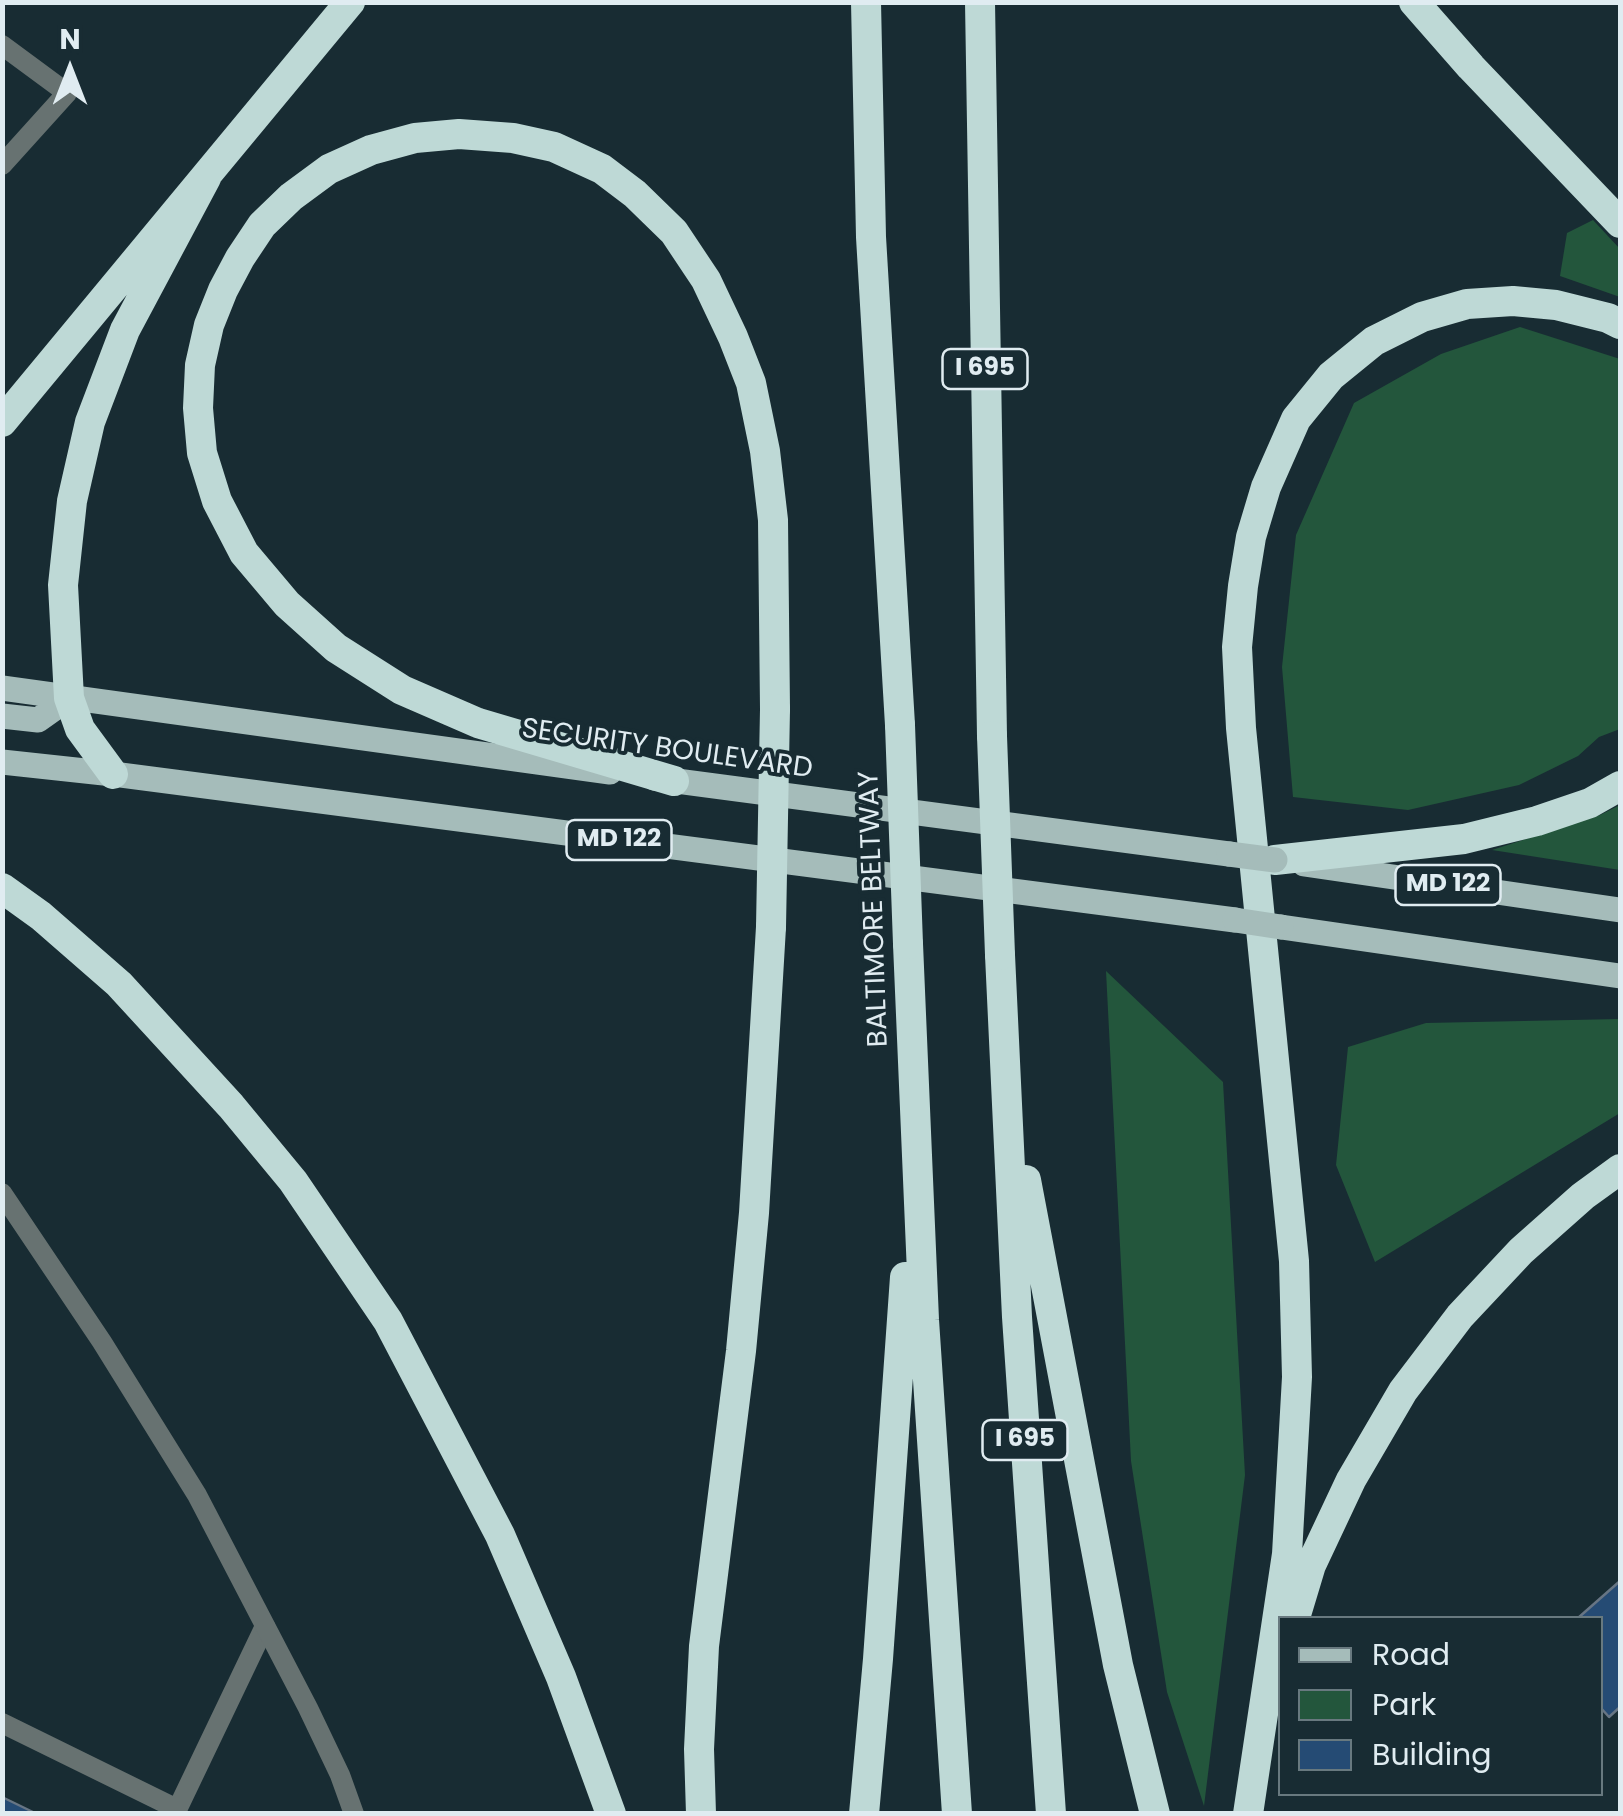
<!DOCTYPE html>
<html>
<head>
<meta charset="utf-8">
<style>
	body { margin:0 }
	#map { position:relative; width:1623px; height:1816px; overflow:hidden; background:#182c33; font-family:Poppins,sans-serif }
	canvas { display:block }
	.frame { position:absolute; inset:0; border:5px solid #e0ecf1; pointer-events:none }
	.legend { position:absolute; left:1278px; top:1616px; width:325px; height:180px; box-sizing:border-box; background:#182c33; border:2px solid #68797f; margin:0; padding:12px 18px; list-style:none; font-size:30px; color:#e0ecf1 }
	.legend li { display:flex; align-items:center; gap:20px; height:50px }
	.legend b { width:50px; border:2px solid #68797f }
	.north { position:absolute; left:20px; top:20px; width:100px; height:100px; -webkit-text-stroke:8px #182c33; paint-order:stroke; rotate:0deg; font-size:28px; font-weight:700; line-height:40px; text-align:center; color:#e0ecf1 }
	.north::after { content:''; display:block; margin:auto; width:35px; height:45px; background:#e0ecf1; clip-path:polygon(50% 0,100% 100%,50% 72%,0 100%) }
</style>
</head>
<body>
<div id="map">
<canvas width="1623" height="1816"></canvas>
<div class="frame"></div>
<ul class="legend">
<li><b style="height:12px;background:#a5bcba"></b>Road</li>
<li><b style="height:28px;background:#23563c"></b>Park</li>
<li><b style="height:28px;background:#254b74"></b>Building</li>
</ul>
<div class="north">N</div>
</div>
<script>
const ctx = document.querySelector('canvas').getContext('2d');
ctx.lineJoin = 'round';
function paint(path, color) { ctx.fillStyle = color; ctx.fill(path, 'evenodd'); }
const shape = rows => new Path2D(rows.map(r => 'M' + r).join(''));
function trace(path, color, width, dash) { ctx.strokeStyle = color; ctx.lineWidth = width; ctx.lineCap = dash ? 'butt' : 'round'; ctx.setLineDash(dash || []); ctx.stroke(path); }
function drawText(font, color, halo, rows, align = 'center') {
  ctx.font = font + ' Poppins,sans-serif'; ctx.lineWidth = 8; ctx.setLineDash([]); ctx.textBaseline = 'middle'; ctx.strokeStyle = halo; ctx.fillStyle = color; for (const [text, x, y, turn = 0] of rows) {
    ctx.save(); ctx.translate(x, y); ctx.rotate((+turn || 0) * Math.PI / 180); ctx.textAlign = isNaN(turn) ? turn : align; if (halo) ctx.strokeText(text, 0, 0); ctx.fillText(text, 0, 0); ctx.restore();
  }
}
paint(shape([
	[1593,220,1620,249,1620,297,1560,276,1567,233],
	[1520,327,1620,359,1620,729,1599,737,1578,756,1519,785,1408,810,1293,797,1282,667,1296,535,1354,403,1441,354],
	[1620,805,1620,870,1492,850,1600,815],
	[1106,971,1223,1082,1245,1475,1204,1806,1167,1692,1131,1461],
	[1620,1019,1620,1113,1375,1262,1336,1165,1348,1047,1426,1023]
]), '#23563c');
const building = shape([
	[1620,1581,1620,1707,1609,1717,1600,1707,1600,1618,1578,1618,1620,1581],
	[2,1797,37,1814,2,1814,2,1797]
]);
paint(building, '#254b74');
trace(building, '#677584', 2.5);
trace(shape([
	[2,45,67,93,2,165],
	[2,1723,177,1809],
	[175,1814,265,1626]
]), '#677271', 20);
trace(shape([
	[2,1193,102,1342,197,1495,308,1708,340,1775,354,1814]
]), '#677271', 20);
trace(shape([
	[2,688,610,772],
	[2,716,38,720,69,698],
	[2,762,113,774,1235,920],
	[654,778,1229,854],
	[1304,864,1620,910],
	[1281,927,1620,976]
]), '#a5bcba', 25);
trace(shape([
	[866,2,871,237,900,725],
	[980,2,992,736],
	[1414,2,1471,67,1620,223],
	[2,422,350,2],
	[113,774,80,729,69,698,63,585,72,501,90,422,125,330,206,178],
	[674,781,478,723,402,690,336,648,287,604,244,553,217,501,202,453,198,408,200,365,209,325,223,290,240,258,262,225,291,197,329,169,371,150,415,138,459,134,513,138,554,147,602,169,635,194,674,232,706,280,733,337,751,383,765,451,773,520,775,709],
	[1275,860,1464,839,1537,821,1590,803,1620,786],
	[2,888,41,916,119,984,231,1106,293,1181,388,1321,500,1535,561,1677,611,1814],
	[908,944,924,1320,957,1814],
	[1000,955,1017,1317,1051,1814],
	[1026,1180,1118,1665,1155,1814],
	[1295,1618,1311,1565,1351,1480,1403,1391,1460,1316,1521,1251,1583,1196,1620,1169],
	[701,1814,699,1749,704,1646,741,1351,754,1213,771,927],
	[864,1814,878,1659,905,1277],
	[1248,1814,1287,1554,1297,1377,1294,1261,1241,728,1237,647,1243,586,1251,537,1266,487,1296,419,1331,376,1374,341,1422,317,1467,304,1513,301,1556,305,1608,318,1620,324]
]), '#bed9d6', 30);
trace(shape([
	[1229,854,1275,860],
	[1235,920,1281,927]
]), '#a5bcba', 25);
trace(shape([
	[900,725,908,944],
	[992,736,1000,955],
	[771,927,775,709]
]), '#bed9d6', 30);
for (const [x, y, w] of [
	[985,369,85],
	[619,840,105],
	[1448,885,105],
	[1025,1440,85]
]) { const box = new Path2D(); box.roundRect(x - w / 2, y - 20, w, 40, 8); ctx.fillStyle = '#182c33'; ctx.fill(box); trace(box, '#e0ecf1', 2.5); }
drawText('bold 25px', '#e0ecf1', null, [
	["I 695",985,369],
	["MD 122",619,840],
	["MD 122",1448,885],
	["I 695",1025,1440]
]);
drawText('28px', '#e0ecf1', '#182c33', [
	["SECURITY BOULEVARD",667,750,8],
	["BALTIMORE BELTWAY",875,909,-92]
]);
</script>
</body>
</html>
